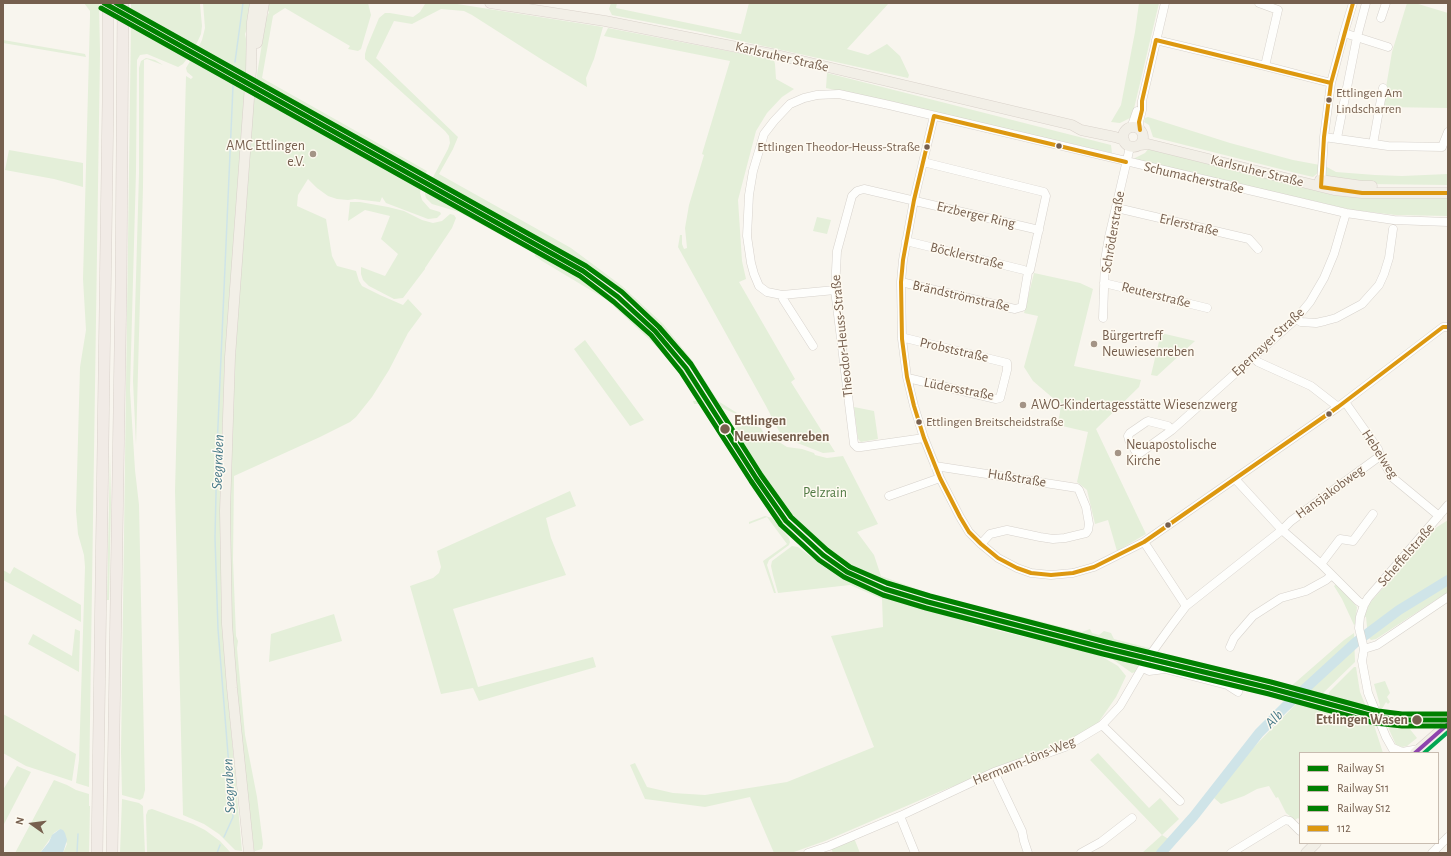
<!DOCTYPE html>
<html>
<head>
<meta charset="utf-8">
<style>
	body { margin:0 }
	#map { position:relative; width:1451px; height:856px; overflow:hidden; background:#f8f5ee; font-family:"Alegreya Sans",sans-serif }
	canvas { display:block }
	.frame { position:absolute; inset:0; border:4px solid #765f4e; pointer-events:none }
	.legend { position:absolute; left:1299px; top:752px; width:140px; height:92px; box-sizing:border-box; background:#fefaf1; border:1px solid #c8bcb0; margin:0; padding:5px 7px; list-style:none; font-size:12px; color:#765f4e }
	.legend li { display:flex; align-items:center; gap:8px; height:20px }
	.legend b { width:20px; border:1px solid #c8bcb0 }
	.north { position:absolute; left:12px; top:804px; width:40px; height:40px; -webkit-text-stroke:3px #fefaf1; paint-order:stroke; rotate:284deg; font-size:11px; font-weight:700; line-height:16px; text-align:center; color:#765f4e }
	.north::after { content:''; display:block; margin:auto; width:14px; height:18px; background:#765f4e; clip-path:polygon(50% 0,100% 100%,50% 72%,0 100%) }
</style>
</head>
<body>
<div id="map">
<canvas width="1451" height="856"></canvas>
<div class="frame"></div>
<ul class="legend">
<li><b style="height:5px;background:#008000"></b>Railway S1</li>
<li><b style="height:5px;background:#008000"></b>Railway S11</li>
<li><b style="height:5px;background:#008000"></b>Railway S12</li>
<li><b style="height:5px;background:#dd9810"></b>112</li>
</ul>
<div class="north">N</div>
</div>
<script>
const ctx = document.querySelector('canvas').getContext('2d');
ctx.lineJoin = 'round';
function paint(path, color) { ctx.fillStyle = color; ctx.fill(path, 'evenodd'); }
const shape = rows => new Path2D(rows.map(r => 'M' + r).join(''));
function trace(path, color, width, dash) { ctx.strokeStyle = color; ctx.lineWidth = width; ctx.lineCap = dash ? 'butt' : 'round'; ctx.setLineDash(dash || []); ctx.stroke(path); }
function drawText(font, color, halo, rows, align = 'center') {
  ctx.font = font + ' "Alegreya Sans",sans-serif'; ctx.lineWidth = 3; ctx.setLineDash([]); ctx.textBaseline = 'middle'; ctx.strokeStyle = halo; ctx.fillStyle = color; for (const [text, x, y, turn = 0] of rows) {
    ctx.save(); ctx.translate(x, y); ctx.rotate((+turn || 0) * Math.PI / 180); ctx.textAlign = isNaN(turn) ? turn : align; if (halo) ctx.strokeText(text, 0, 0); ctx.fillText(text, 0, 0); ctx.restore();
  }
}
paint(shape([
	[84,3,99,4,100,53,89,787,76,783,79,760,85,567,84,555,78,534,76,511,80,367,86,330,83,279,90,16,90,11],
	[131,3,200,4,202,26,201,34,196,45,199,46,202,40,205,28,203,3,252,3,249,24,245,34,248,49,224,393,220,504,222,599,226,673,242,851,235,850,219,834,204,824,183,815,175,491,186,76,191,79,193,77,187,72,186,68,192,58,189,56,183,64,178,67,147,54,140,55,137,60,136,171,130,390,135,470,139,505,145,790,143,798,140,800,122,795,121,752,131,22,242,84,244,74,131,11],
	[269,3,368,3,371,15,361,49,358,51,348,49,350,46,285,8,274,15,273,16,262,78,427,171,425,176,259,83,258,93,422,184,420,193,422,200,430,209,440,212,441,214,437,218,428,219,386,203,382,197,380,202,355,199,348,200,337,199,328,196,317,188,308,179,298,195,297,206,326,219,332,256,337,266,356,271,359,281,362,286,380,295,403,305,408,299,422,314,408,333,389,370,372,397,356,417,350,422,320,437,234,476,233,560,236,636,238,641,237,648,245,735,257,797,263,844,262,849,255,851,254,850,236,701,229,575,230,433,243,232,254,93,266,19,269,12,267,10],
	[441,3,451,3,603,27,594,59,586,78,587,87,544,61,472,15,464,11,441,9,412,24,394,21,376,58,458,137,453,149,439,174,571,248,622,286,663,324,692,360,718,401,737,413,736,414,718,406,691,365,671,339,621,291,579,262,432,179,448,149,450,143,449,136,445,131,365,59,365,54,367,47,379,18,385,13,390,13,413,17,420,12,425,4],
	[611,3,617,3,616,8,741,34,749,3,889,3,847,49,868,55,887,44,900,56,909,75,908,78,700,32,612,15,609,9],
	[1139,3,1159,3,1132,117,1120,123,1111,122,1121,105,1135,32],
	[1407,3,1415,3,1448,13,1448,108,1384,107,1383,105,1392,52],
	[608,28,774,60,775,64,776,79,794,89,782,97,767,113,756,131,738,200,742,261,746,279,739,282,795,379,791,382,835,452,823,453,782,437,766,406,678,247,680,235,682,235,682,244,684,249,687,248,685,228,689,205,704,155,702,154,730,61,604,36],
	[3,40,85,54,86,57,3,43],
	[146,58,155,60,163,65,147,59,144,60,143,187,136,445,133,381,139,173,139,68,141,61],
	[827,73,1111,145,1112,153,826,88],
	[1148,117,1230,143,1293,160,1320,165,1318,173,1313,177,1296,173,1153,137,1149,125,1144,122,1145,118],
	[1149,148,1310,187,1448,196,1448,216,1396,215,1352,210,1136,160,1135,158,1145,153],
	[9,150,83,163,83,187,54,179,5,170],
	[1325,166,1336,172,1375,175,1402,176,1448,174,1448,185,1363,184,1331,179,1326,175],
	[427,187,571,268,614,297,639,319,663,343,684,370,699,392,705,404,694,404,693,401,696,401,699,399,696,395,693,396,690,388,686,382,666,357,651,341,607,300,542,261,535,256,535,254,459,212,432,204,426,198,425,194],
	[350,202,360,202,388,207,404,211,422,220,433,223,442,221,450,214,454,215,456,218,452,228,425,268,425,269,403,298,394,299,369,286,363,280,361,274,361,267,385,276,398,254,381,239,390,216,365,210,348,221],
	[817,217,831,220,827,234,813,231],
	[1034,273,1080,283,1093,289,1074,366,1141,380,1139,387,1096,429,1146,534,1117,551,1108,520,1095,524,1087,490,1077,482,1088,432,1058,425,1061,405,1033,381,1024,367,1038,316,1024,313],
	[1161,333,1195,341,1157,376,1151,375],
	[585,340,644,420,630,426,574,349],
	[854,407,874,411,878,439,861,442,858,439],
	[741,420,761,428,764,434,774,435,779,442,787,447,802,449,814,453,815,455,827,458,843,456,878,524,857,532,874,555,881,576,951,601,951,602,879,580,857,570,817,543,796,522,763,474,735,430],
	[110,453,111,504,109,600,107,600],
	[570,491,576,506,546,518,551,538,566,575,453,609,478,687,593,657,596,667,479,701,473,688,441,694,410,586,433,578,439,573,441,567,437,551],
	[761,492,786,525,812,551,845,573,875,587,928,604,1143,660,1135,672,1132,673,1105,654,1095,650,1008,628,975,622,949,612,904,600,874,589,858,582,829,565,797,540,772,513,758,495],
	[765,516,772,518,789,538,790,542,789,545,769,560,767,565,776,593,774,593,763,561,787,544,767,517,749,524,749,522],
	[1448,520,1448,592,1376,639,1371,640,1368,637,1366,617,1364,617,1369,604,1434,529],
	[792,546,798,547,827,569,865,589,889,599,951,615,975,625,1099,655,1118,666,1126,676,1116,697,1098,723,1080,735,939,792,825,841,791,853,774,853,750,797,705,807,645,799,630,765,635,763,647,787,673,793,705,795,787,782,874,747,831,636,883,627,882,599,850,585,778,593,773,575,771,566,772,561],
	[14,567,81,605,81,622,3,580,3,570,10,574],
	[1337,583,1357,607,1355,624,1354,625,1342,599,1334,586],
	[334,614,342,641,269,662,271,634],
	[1019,616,1082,632,1090,629,1092,633,1099,635,1104,631,1111,633,1114,639,1149,648,1149,650,1148,652,1032,624,1018,619],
	[75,629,80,631,79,672,28,644,33,634,72,656],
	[1354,633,1355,662,1320,696,1289,688,1344,640],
	[1354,667,1356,667,1360,692,1367,709,1366,709,1326,699,1330,691],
	[1385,681,1390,693,1387,697,1390,702,1388,704,1386,702,1382,709,1383,712,1378,709,1380,705,1374,684],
	[1298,702,1317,706,1320,710,1324,708,1373,722,1383,753,1300,753,1300,820,1298,818,1295,820,1286,813,1278,797,1276,798,1269,786,1257,789,1244,796,1221,804,1214,798,1243,758],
	[3,714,76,754,72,781,26,766,3,753],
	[1388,727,1409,728,1417,738,1407,746,1402,747,1396,745],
	[1098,753,1149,808,1160,798,1179,819,1162,835,1170,840,1159,853,1142,853,1162,835,1090,760],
	[17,766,31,772,3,826,3,790],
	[54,780,67,785,76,790,89,794,89,806,90,806,89,853,63,853,67,844,60,829,54,833,40,853,15,853],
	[122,799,139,803,143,806,145,853,120,853],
	[152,809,193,824,205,830,220,841,231,853,147,853,146,815,148,810],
	[854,838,860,853,833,853,831,848]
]), '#e4efd9');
paint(shape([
	[60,829,63,830,65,833,67,840,63,853,40,853,49,842,52,835]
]), '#cfe4e8');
trace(shape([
	[235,62,243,3],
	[224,837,233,817,218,629,215,538,217,448,233,86],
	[77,853,78,834],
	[217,853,220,845]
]), '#cfe4e8', 1.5);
trace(shape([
	[1161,853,1194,816,1259,733,1285,707,1356,642,1399,610,1448,580]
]), '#cfe4e8', 10);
const minor = shape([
	[1259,3,1278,10,1265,66],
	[1381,18,1386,3],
	[1344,33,1388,47],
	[1156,40,1265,66,1331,83],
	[934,116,914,200,903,260,901,282,902,339,907,377,914,406,924,438,940,478,960,517,969,532,981,544,998,558,1017,568,1031,573,1051,575,1073,573,1094,567,1144,542,1338,407,1443,327,1448,327],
	[1131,128,1137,111],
	[1140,130,1139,122,1142,110,1142,101,1165,3],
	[1324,137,1388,146,1442,147,1448,132],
	[1337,138,1357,37,1366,3],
	[1373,144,1383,88],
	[1321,185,1324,137,1331,83,1344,33,1353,3],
	[1117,208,1249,239,1258,249],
	[906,241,1024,270,1028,272],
	[901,282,1015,309,1022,307,1028,272,1030,270,1046,196,1044,192,923,162],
	[1104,283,1207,308],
	[835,290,782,295,767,292,759,286,754,274,751,263,747,236,749,195,753,171,764,134,774,121,790,104,804,98,817,95,839,94,889,105,1346,213,1394,220,1448,222],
	[782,295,783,299,813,346],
	[1103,318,1105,260,1109,237,1130,147],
	[1296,319,1301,322,1316,323,1325,321,1336,318,1362,304,1379,285,1384,274,1389,258,1393,229],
	[902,339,905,338,1007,363,1007,370,1000,398,996,399,912,379,908,379],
	[1254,358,1258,362,1311,386,1338,407],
	[1345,402,1378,449,1380,456,1393,478,1439,516],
	[1172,430,1168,426,1148,421,1146,422,1130,433,1128,436,1129,440,1136,452,1140,453,1172,430,1296,319,1310,302,1324,278,1334,254,1346,213],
	[924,438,861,447,857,447,854,444,835,290,837,251,852,196,857,191,864,189,1039,230],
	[935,466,1071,487,1077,488,1079,490,1086,507,1089,524,1088,530,1086,533,1065,538,1053,539,1040,537,1007,530,990,534,981,544],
	[1236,480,1282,530,1321,564,1358,601,1364,605],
	[889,496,940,478],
	[1144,542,1186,606],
	[1321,564,1340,539,1353,541,1373,514],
	[1230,647,1234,638,1253,616,1281,598,1306,591,1326,580,1332,575],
	[1364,649,1377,645,1448,597],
	[1143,668,1149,671,1165,669,1227,685,1238,692],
	[1102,725,1180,801],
	[1393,748,1402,752,1419,749],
	[1395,753,1386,737,1368,693,1362,661,1364,649,1359,628,1360,617,1364,605,1368,598,1448,505],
	[994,772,1022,831,1024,841,1028,853],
	[900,816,915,853],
	[808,853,829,846,900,816,994,772,1065,747,1102,725,1120,706,1148,658,1171,626,1186,606,1282,530,1291,521,1380,456],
	[1081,853,1101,842,1132,818],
	[1231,853,1285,820,1290,821,1300,831],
	[1432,853,1448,837]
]);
const major = shape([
	[490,3,605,21,777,55,1072,125,1081,130,1115,137,1124,140],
	[257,43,264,3],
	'1123 137a10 10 0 1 1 20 0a10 10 0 1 1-20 0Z',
	[1140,145,1148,144,1334,190,1362,193,1448,193],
	[1320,180,1362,186,1372,186],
	[1415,753,1448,724],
	[249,853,232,688,227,624,225,511,230,357,251,71,252,22,255,3],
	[1306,853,1316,843]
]);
const highway = shape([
	[97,853,108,102,108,3],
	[112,853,121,285,123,3]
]);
trace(minor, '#d7d2cc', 9);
trace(major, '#d9d2cb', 11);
trace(highway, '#d9d2cb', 12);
trace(minor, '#fefefc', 8);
trace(major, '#f2efe7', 10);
trace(highway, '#f1ebe6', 11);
trace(shape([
	[1156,40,1331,83],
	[934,116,914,200,903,260,901,282,902,339,907,377,914,406,924,438,940,478,960,517,969,532,981,544,998,558,1017,568,1031,573,1051,575,1073,573,1094,567,1144,542,1338,407,1443,327,1448,327],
	[934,116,1126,162],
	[1140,130,1139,122,1142,110,1142,101,1156,40],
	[1321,187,1324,137,1331,83,1353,3],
	[1321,187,1362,193,1448,193]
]), '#dd9810', 4);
trace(shape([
	[1415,753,1448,724]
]), '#8e44ad', 4);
trace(shape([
	[1424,753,1448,732]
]), '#00a651', 4);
trace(shape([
	[104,3,583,271,618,297,655,331,686,368,756,478,786,521,823,555,847,572,885,589,928,602,1105,648,1270,688,1377,717,1402,720,1448,720]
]), '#008000', 5);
trace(shape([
	[101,8,580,276,614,302,651,335,681,372,751,481,781,525,819,560,844,577,883,595,926,608,1103,654,1269,694,1375,723,1402,726,1448,726]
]), '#008000', 5);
trace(shape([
	[116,3,586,266,622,292,659,327,691,364,761,475,791,517,827,550,850,567,887,583,930,596,1106,642,1271,682,1378,711,1402,714,1448,714]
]), '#008000', 5);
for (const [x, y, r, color] of [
	[1329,100,3.5,"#765f4e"],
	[1059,146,3.5,"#765f4e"],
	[927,147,3.5,"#765f4e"],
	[313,154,4,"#a49486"],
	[1094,344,4,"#a49486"],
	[1023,405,4,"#a49486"],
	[1329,414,3.5,"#765f4e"],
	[919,422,3.5,"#765f4e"],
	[725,429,5.5,"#765f4e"],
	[1118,453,4,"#a49486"],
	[1168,525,3.5,"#765f4e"],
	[1417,720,5.5,"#765f4e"]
]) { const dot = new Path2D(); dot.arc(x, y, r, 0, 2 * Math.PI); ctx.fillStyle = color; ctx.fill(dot); trace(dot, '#fefaf1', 1.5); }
drawText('13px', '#765f4e', '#fefaf1', [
	["Ettlingen Am",1336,93],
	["Lindscharren",1336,109],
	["Ettlingen Theodor-Heuss-Straße",920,147,"right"],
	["Ettlingen Breitscheidstraße",926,422]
], 'left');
drawText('14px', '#765f4e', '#fefaf1', [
	["Karlsruher Straße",782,57,13],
	["Karlsruher Straße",1257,171,14],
	["Schumacherstraße",1194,178,13],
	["Erzberger Ring",976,215,13],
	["Erlerstraße",1189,225,13],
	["Schröderstraße",1113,232,-80],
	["Böcklerstraße",967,256,14],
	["Reuterstraße",1156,295,14],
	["Brändströmstraße",961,296,13],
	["Theodor-Heuss-Straße",842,336,-96],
	["Epernayer Straße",1268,342,-43],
	["Probststraße",954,350,13],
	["Lüdersstraße",959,389,11],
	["Hebelweg",1380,454,57],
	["Hußstraße",1017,478,9],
	["Hansjakobweg",1330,492,-36],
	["Scheffelstraße",1406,555,-49],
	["Hermann-Löns-Weg",1024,761,-22]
]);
drawText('14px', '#765f4e', '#fefaf1', [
	["AMC Ettlingen",305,146,"right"],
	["e.V.",305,162,"right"],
	["Bürgertreff",1102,336],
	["Neuwiesenreben",1102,352],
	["AWO-Kindertagesstätte Wiesenzwerg",1031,405],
	["Neuapostolische",1126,445],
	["Kirche",1126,461]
], 'left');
drawText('bold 14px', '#765f4e', '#fefaf1', [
	["Ettlingen",734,421],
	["Neuwiesenreben",734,437],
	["Ettlingen Wasen",1408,720,"right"]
], 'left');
drawText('14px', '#527b45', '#fefaf1', [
	["Pelzrain",825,493]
]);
drawText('italic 15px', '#477a89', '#fefaf1', [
	["Seegraben",218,462,-88],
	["Alb",1274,719,-45],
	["Seegraben",229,786,-93]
]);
</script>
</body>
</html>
